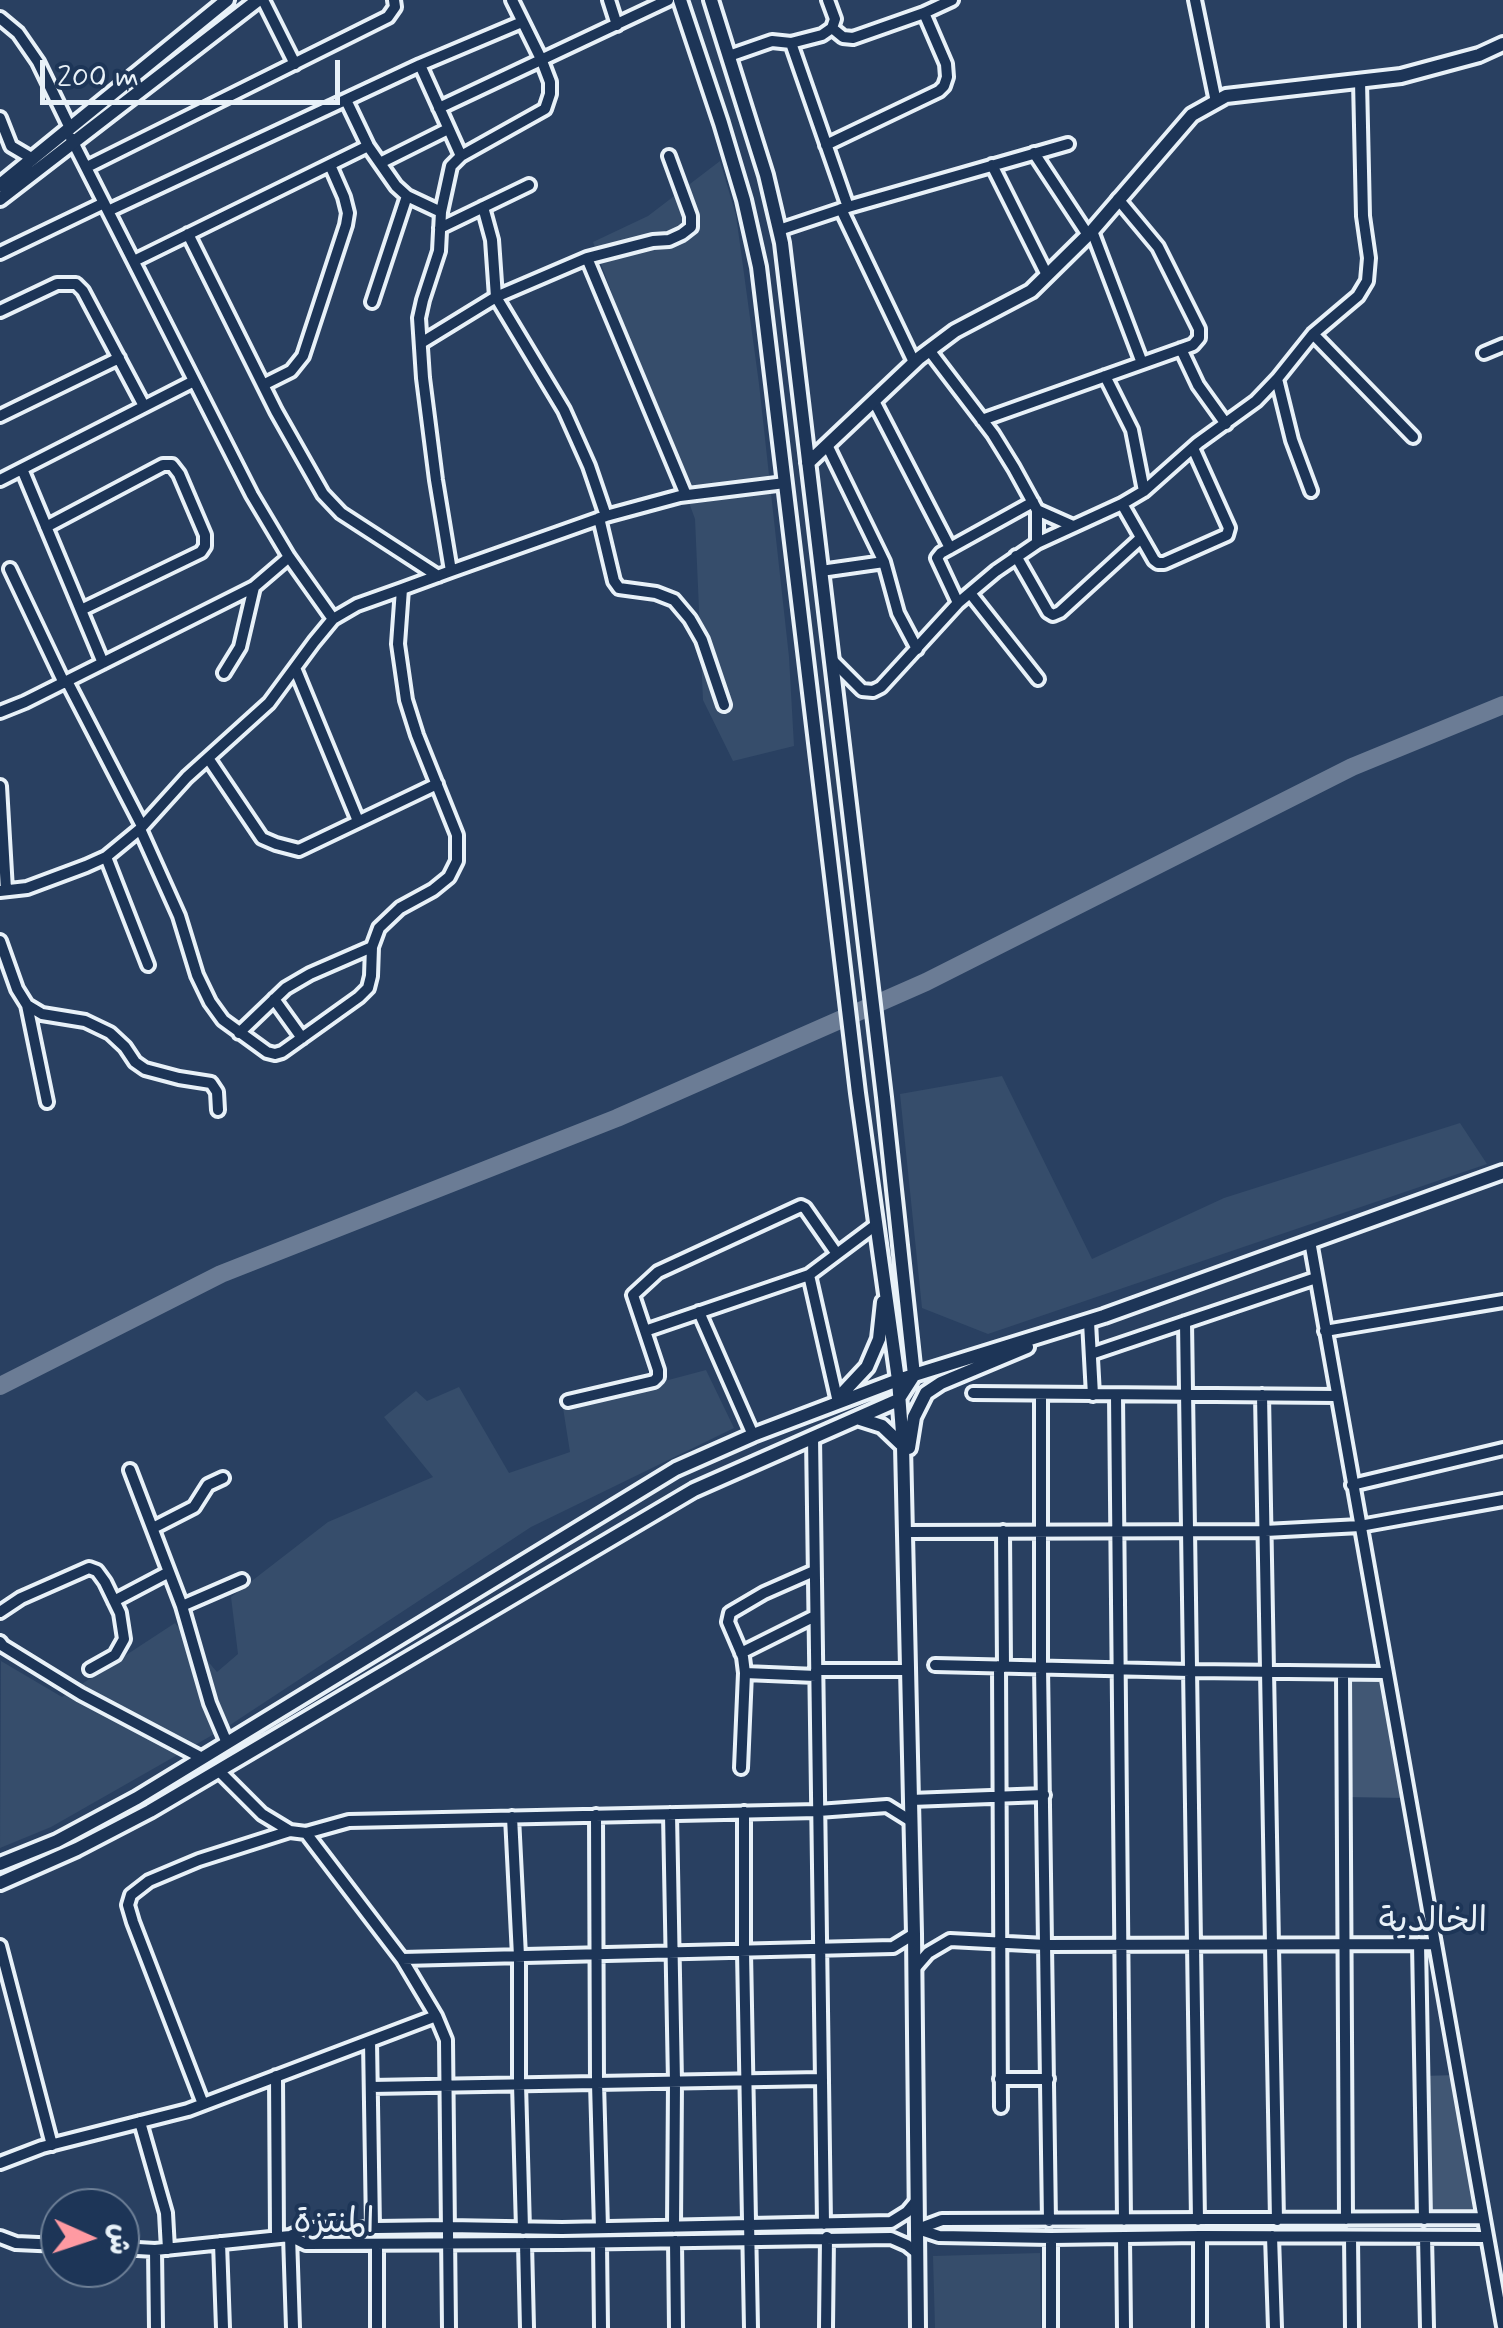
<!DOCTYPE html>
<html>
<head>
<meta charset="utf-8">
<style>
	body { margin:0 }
	#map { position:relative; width:1503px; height:2328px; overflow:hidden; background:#294061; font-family:Mynerve,"Playpen Sans Arabic",sans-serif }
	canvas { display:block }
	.north { position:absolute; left:40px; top:2188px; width:100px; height:100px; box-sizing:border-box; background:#1d3557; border:2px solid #6e8097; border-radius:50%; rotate:93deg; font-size:28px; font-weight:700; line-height:40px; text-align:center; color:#e8f1f8 }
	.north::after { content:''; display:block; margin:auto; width:35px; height:45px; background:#ff9aa2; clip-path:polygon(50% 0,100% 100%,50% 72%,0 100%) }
	.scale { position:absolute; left:40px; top:60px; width:300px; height:45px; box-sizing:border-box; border:5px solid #e8f1f8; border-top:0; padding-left:12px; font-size:30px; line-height:35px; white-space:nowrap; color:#e8f1f8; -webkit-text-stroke:8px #1d3557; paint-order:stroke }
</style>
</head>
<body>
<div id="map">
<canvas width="1503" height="2328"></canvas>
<div class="north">ش</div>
<div class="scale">200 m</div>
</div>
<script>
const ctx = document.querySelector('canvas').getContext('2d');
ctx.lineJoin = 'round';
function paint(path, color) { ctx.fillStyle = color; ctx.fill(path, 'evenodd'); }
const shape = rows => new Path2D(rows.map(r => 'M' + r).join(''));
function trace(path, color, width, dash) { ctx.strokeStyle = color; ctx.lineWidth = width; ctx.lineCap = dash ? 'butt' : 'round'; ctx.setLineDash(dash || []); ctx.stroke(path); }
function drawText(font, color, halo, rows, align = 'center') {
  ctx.font = font + ' Mynerve,"Playpen Sans Arabic",sans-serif'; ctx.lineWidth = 8; ctx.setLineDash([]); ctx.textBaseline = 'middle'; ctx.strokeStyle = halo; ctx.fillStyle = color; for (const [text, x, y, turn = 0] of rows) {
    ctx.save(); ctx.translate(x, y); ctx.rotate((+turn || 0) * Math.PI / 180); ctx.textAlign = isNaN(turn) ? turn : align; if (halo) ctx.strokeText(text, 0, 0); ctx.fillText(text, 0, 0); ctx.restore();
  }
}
paint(shape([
	[720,161,736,215,759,384,789,657,794,746,733,761,703,700,695,519,593,242,648,216],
	[1002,1076,1092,1259,1224,1198,1460,1123,1487,1164,988,1334,922,1308,900,1094],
	[706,1370,734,1428,531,1527,230,1725,51,1827,0,1848,1,1661,62,1697,175,1623,217,1672,238,1654,231,1597,328,1522,433,1477,384,1417,416,1391,427,1401,459,1387,509,1473,570,1452,563,1408],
	[1040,2253,1041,2328,935,2328,933,2256]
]), '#364d6b');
paint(shape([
	[1343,1673,1385,1673,1408,1798,1343,1797],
	[1458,2075,1483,2218,1424,2219,1421,2076]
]), '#415774');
trace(shape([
	[0,1386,221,1274,617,1118,926,982,1352,767,1503,705]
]), '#6b7c95', 18);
const minor = shape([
	[263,0,295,64],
	[609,0,617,25],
	[1195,0,1216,102],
	[0,18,18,33,38,62,70,128],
	[832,28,843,37,853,38,924,13,952,0],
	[791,43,848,207],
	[729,56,772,41,791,43,822,35,832,28,835,19,828,0],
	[420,65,461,156],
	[346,100,368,146,396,186,407,196,441,212],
	[439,108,668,0],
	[0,118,11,146,33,159],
	[71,138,252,495,289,557,333,619],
	[826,145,939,91,944,86,947,77,946,64,924,13],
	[1034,153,1088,235],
	[380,163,448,129],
	[992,165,1047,275],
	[87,167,388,17,395,7,394,0],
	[483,207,492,240,496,297,564,410,589,466,606,516],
	[841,209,914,362],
	[108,211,420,65,522,22],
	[440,228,529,185],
	[779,230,848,207,1068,144],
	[1092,231,1142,363],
	[188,234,276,411,323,494,341,513,438,576],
	[0,253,104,203],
	[587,258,686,495],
	[134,261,368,146],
	[372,302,407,196],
	[0,311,57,284,76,284,83,291,144,406],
	[1313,334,1413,437],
	[421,343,496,297,587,258,653,241,669,240,682,234,691,227,691,216,669,156],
	[1181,349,1198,385,1226,424],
	[929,350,993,434,1014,468,1037,510,1037,543],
	[1484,353,1503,345],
	[1105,376,1132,430,1144,491],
	[1277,379,1292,440,1311,491],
	[263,385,291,371,303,356,346,225,348,213,344,197,330,165],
	[874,401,950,548],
	[0,416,119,358],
	[982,420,1193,345,1199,338,1199,329,1158,247,1118,199],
	[827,445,884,562,898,613,917,649],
	[22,469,103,663],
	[0,480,194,381],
	[1122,504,1154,560,1158,563,1164,563,1227,535,1229,528,1193,448],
	[1037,510,1073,526],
	[599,518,614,581,619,588,656,593,674,600,690,619,702,640,724,705],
	[46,527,163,465,172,465,179,474,205,535,205,546,201,552,81,610],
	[1016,556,1048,612,1053,615,1060,612,1141,538],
	[10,569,64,683],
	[451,571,436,480,423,378,419,318,423,300,439,251,441,212,451,166,461,156,545,109,550,94,550,82,542,61,512,0],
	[821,571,884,562],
	[402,589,398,644,406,700,417,735,457,835,457,861,449,877,433,890,400,908,379,928,372,947,371,976,368,988,359,997,282,1052,275,1054,267,1052,223,1020,210,1002,197,975,179,916,140,829,187,777,269,703,314,642,333,619,357,605,402,589,451,571,606,516,680,496,785,483],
	[970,593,1038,679],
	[958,603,937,558,941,553,1033,502],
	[832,660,862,690,873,691,881,687,958,603,996,571,1037,543,1122,504,1144,491,1198,443,1256,401,1277,379,1313,334,1358,296,1367,281,1369,258,1363,216,1360,81],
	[295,668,358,821],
	[224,673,240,647,254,587],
	[67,681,142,826],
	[0,712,25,702,254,587,289,557],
	[208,758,262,838,276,844,299,850,437,784],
	[0,786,2,821,0,821],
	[2,821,6,890],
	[106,857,148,965],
	[0,891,27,888,86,866,106,857,140,829],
	[0,941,17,989,27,1005,42,1014,85,1021,110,1033,125,1047,135,1062,145,1069,179,1078,211,1083,217,1092,218,1110],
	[274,999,302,1038],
	[27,1005,47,1102],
	[239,1033,286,988,310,974,372,947],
	[1310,1241,1503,2326],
	[699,1312,753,1435],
	[1089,1322,1093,1395],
	[1185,1322,1198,2220],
	[645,1331,809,1275],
	[1325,1331,1503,1301],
	[1091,1354,1316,1278],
	[973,1393,1336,1396],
	[1041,1395,1041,1667,1049,2221],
	[1116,1395,1124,2220],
	[1262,1395,1277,2220],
	[837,1398,809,1275,877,1224],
	[568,1401,654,1381,658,1377,658,1370,633,1295,658,1272,801,1206,805,1208,837,1254],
	[813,1437,824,2224],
	[130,1470,182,1606,210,1703,227,1743],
	[1352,1485,1503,1449],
	[153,1528,194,1507,208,1485,223,1478],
	[1003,1531,1004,1667],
	[905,1532,1265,1531,1360,1526,1503,1500],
	[114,1601,169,1572],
	[182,1606,242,1580],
	[0,1612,21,1598,89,1568,97,1571,105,1582,120,1613,124,1639,115,1655,90,1669],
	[0,1642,3,1646,81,1694,202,1758],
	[741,1653,815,1616],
	[935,1665,1190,1671,1385,1673],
	[999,1666,1001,2107],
	[816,1670,908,1670],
	[745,1673,816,1676],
	[1343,1673,1346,2219],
	[741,1768,745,1673,743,1657,728,1622,730,1613,764,1593,814,1571],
	[219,1771,262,1814,290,1831,306,1833,349,1821,818,1811,887,1806,911,1821],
	[911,1800,1044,1795],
	[744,1812,744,1952,751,2328],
	[670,1814,675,2082,674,2227],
	[596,1815,597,2083,601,2228],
	[512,1817,519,1956,519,2084,523,2229],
	[306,1833,402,1959,436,2016,446,2040,449,2328],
	[1419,1944,1424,2219],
	[0,1946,52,2145],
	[402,1959,893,1947,914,1934],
	[915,1968,928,1953,950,1940,1046,1945,1434,1944],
	[370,2041,373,2228],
	[276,2076,277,2237],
	[1000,2079,1048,2079],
	[371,2087,821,2079],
	[203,2104,133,1922,128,1905,131,1895,149,1881,199,1860,290,1831],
	[140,2122,166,2213,168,2249],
	[0,2163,42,2147,188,2110,436,2016],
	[918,2229,939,2236,1051,2238,1200,2236,1486,2237],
	[918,2229,942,2220,1483,2218],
	[290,2236,306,2244,562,2243,891,2238,907,2245,918,2254],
	[290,2236,293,2328],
	[1200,2236,1200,2328],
	[1272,2236,1275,2328],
	[0,2237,16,2243,60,2245],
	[1123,2237,1124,2328],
	[1351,2237,1352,2328],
	[1425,2237,1427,2328],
	[1051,2238,1051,2328],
	[675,2241,676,2328],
	[220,2243,223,2328],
	[525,2243,527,2328],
	[600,2243,601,2328],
	[377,2244,377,2328],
	[120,2248,155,2250,290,2236,305,2229,448,2227,562,2229,891,2222,907,2212,917,2200],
	[155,2250,156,2328],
	[826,2328,827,2237]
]);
const tertiary = shape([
	[680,0,721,123,744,200,759,267,858,1093,898,1380,903,1446,914,1934,918,2328],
	[0,185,227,0],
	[0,199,258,0],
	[808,463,919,358,955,331,1031,291,1092,231,1192,115,1226,96,1401,76,1479,55,1503,44],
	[838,1398,867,1367,879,1339,883,1302],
	[857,1418,882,1426,903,1446],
	[909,1448,914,1417,926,1393,941,1383,1027,1347],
	[0,1864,57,1841,137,1798,676,1469,753,1435,898,1380,1104,1316,1503,1172],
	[0,1883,77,1849,150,1811,694,1490,898,1400,914,1375,884,1097,782,243,766,175,711,0]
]);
trace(minor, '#e8f1f8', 18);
trace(tertiary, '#e8f1f8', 20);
trace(minor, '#1d3557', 10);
trace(tertiary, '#1d3557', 12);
drawText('35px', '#e8f1f8', '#1d3557', [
	["الخالدية",1433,1924],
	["المنتزة",334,2225]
]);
</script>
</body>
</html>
